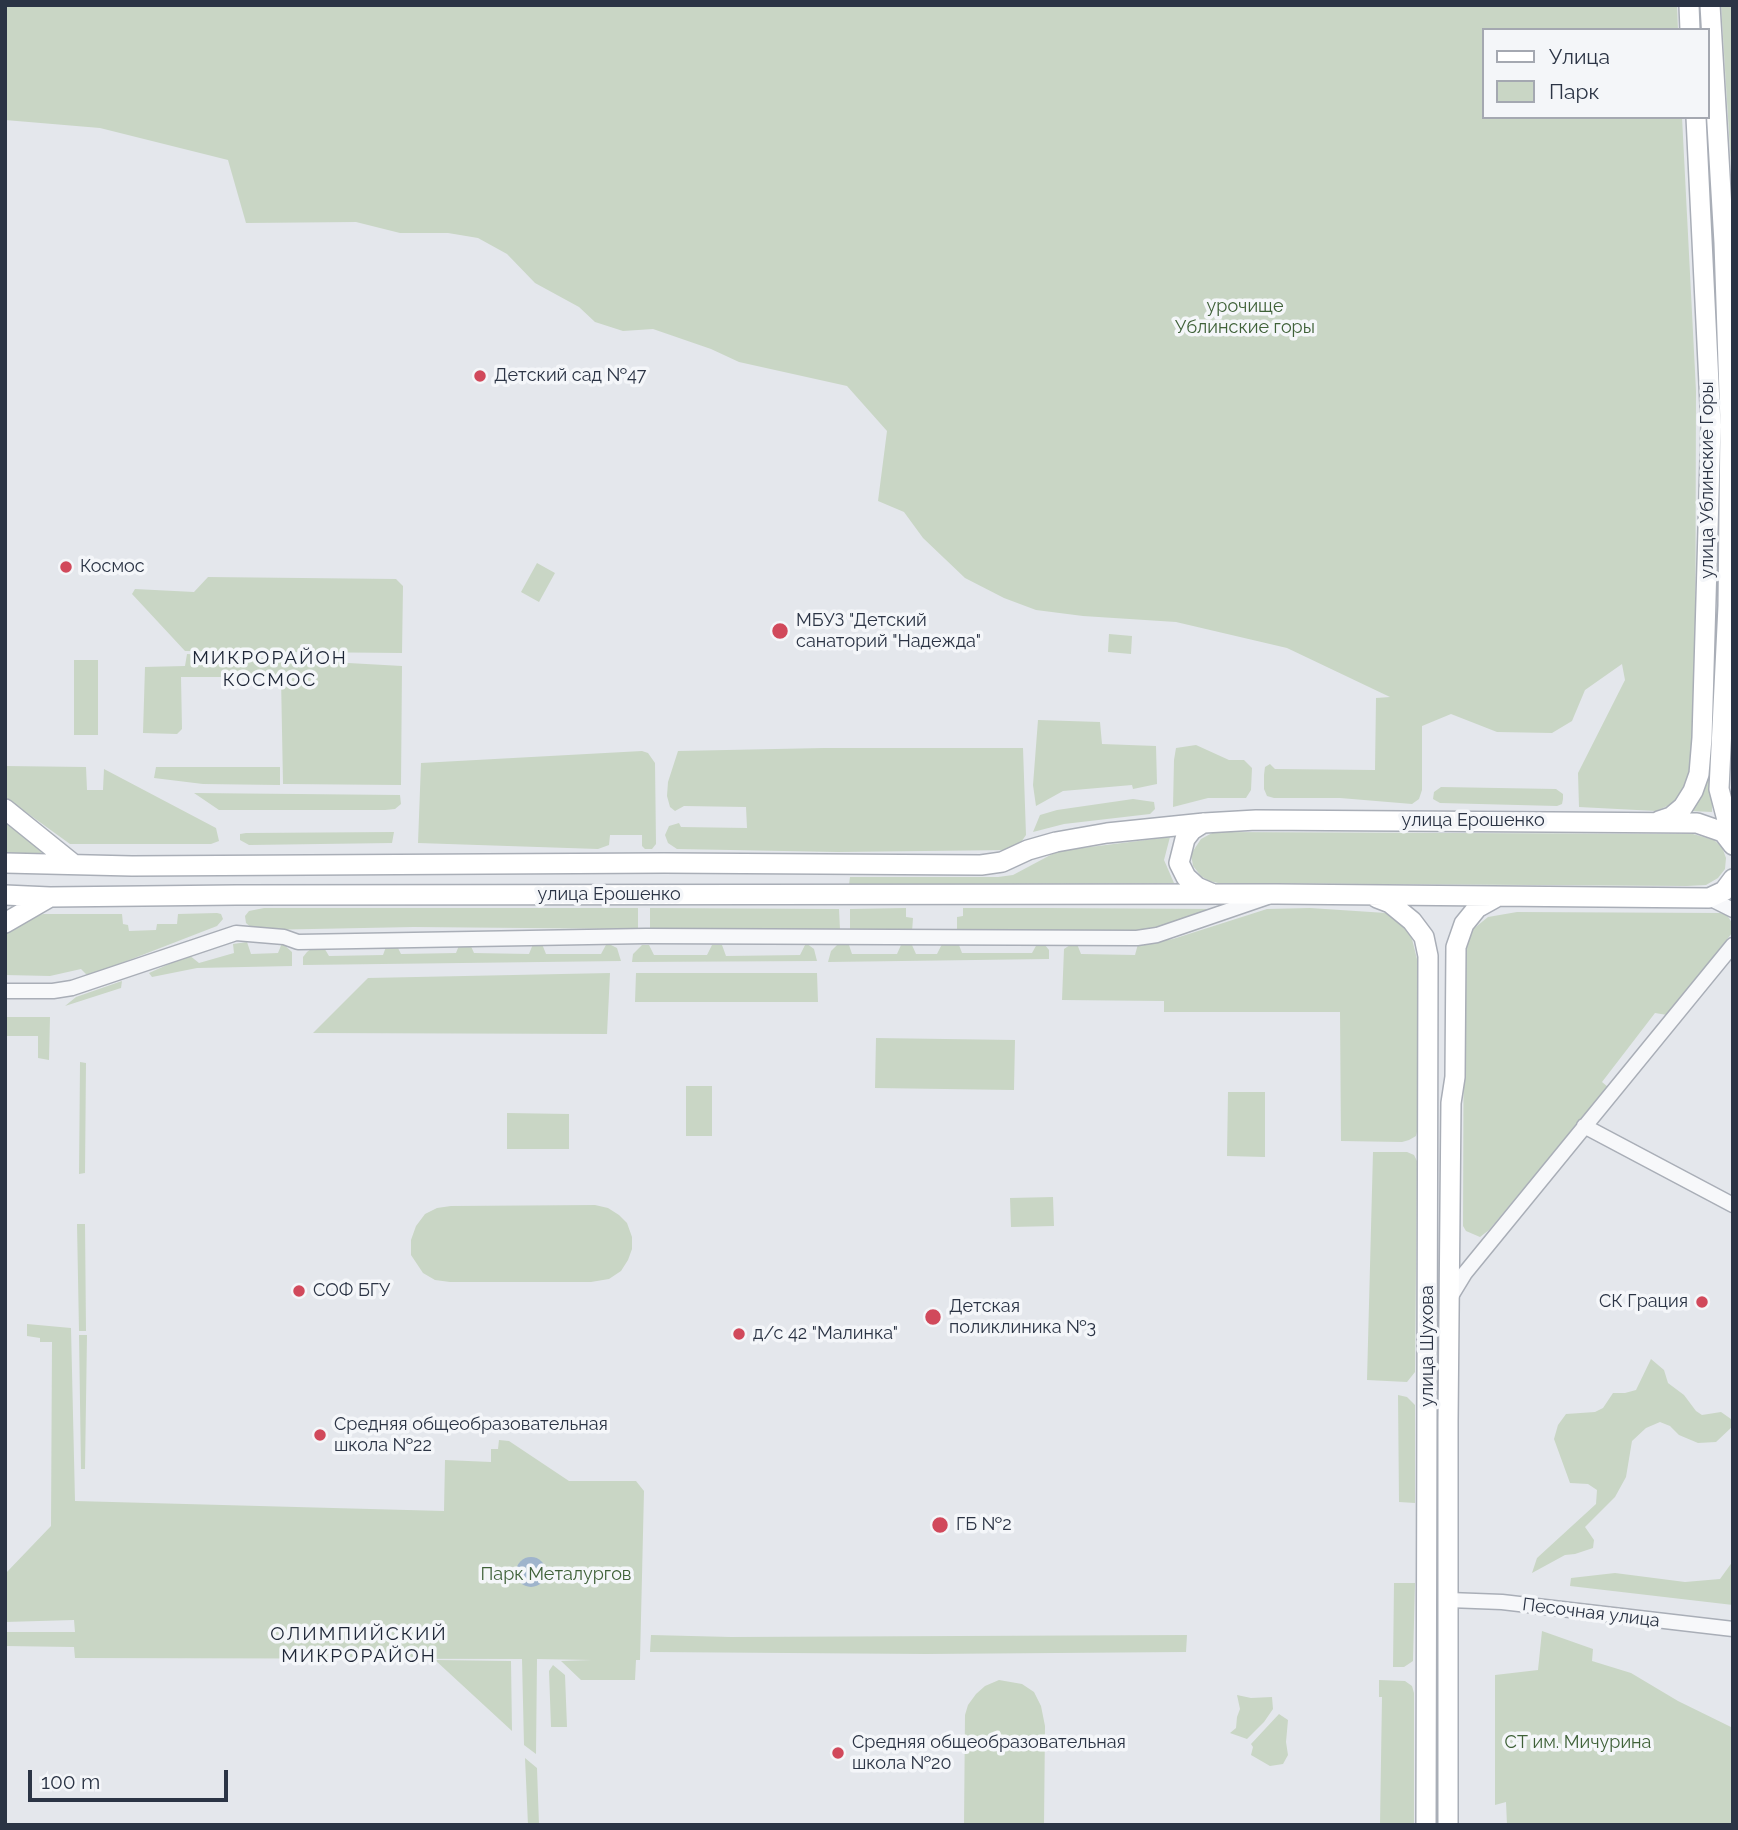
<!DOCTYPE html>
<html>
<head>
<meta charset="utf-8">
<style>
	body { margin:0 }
	#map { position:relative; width:1738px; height:1830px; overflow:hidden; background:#e4e7ec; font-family:Raleway,sans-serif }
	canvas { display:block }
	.frame { position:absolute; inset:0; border:7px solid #2b3445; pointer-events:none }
	.legend { position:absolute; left:1482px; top:28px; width:228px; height:91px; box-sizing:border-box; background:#f4f6f9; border:2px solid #a4a8b1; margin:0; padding:9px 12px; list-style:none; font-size:21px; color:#2b3445 }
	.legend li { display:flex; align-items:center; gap:14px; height:35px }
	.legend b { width:35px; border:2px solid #a4a8b1 }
	.scale { position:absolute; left:28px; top:1770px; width:200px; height:32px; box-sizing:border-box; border:4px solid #2b3445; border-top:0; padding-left:9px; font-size:21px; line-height:24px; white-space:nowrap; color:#2b3445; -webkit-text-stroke:5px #f4f6f9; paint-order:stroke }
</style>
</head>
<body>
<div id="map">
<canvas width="1738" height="1830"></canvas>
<div class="frame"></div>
<ul class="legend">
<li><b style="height:9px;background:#fff"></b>Улица</li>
<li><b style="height:19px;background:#c9d6c5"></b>Парк</li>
</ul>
<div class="scale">100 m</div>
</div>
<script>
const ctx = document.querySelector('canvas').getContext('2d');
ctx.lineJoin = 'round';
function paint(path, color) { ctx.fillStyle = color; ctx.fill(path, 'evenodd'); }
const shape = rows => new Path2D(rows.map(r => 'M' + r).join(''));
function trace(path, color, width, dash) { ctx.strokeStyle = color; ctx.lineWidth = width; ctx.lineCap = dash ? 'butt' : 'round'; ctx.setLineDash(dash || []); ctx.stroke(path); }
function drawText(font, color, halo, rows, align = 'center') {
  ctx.font = font + ' Raleway,sans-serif'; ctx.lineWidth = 7; ctx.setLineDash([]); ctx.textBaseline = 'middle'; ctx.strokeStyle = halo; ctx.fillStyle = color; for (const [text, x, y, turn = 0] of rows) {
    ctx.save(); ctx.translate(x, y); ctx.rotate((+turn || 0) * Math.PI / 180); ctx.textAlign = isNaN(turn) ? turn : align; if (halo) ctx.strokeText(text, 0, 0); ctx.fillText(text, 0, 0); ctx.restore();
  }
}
paint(shape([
	[5,5,1677,5,1678,30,1484,30,1484,117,1682,117,1696,391,1695,744,1688,780,1674,803,1656,811,1579,807,1578,773,1625,680,1622,664,1585,690,1572,721,1552,733,1497,732,1451,714,1422,726,1422,790,1419,799,1412,804,1340,798,1274,798,1267,796,1264,789,1264,775,1265,767,1270,764,1275,769,1375,770,1376,698,1390,697,1287,648,1176,622,1083,616,1036,610,1004,598,965,578,923,538,904,512,878,501,887,431,847,386,739,362,711,349,653,329,623,331,595,322,579,307,535,283,507,254,478,238,448,233,400,233,356,222,246,223,228,160,100,128,5,120],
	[1721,5,1733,5,1733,197],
	[537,563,555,573,539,602,521,592],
	[208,577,396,579,403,586,402,653,185,651,132,594,135,589,194,592],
	[1109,634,1132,636,1131,654,1108,652],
	[1720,640,1712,812,1690,811,1700,799,1706,779,1713,641],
	[187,654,402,666,401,785,283,784,281,677,181,677,182,729,177,734,143,733,145,667,185,666],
	[74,660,98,660,98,735,74,735],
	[1038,720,1100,722,1102,744,1156,746,1157,784,1133,789,1132,785,1063,791,1036,806,1033,785],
	[1196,745,1229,760,1244,760,1252,768,1251,790,1246,798,1208,798,1173,807,1174,760,1176,748],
	[824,748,1023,748,1026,835,1019,845,1012,850,838,852,677,849,668,843,665,835,669,826,679,823,681,827,747,828,746,807,684,806,675,811,670,807,667,796,668,782,678,751],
	[642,751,648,753,655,763,656,844,652,849,645,849,642,846,642,835,610,835,609,845,598,849,418,843,421,763],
	[5,766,86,767,87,790,103,790,104,769,216,828,219,841,211,844,70,844,5,797],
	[156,767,280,767,280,785,203,784,154,778],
	[1441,787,1556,789,1563,794,1563,799,1562,804,1557,806,1440,803,1433,799,1434,792],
	[194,793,400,795,401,804,395,809,385,810,219,810],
	[1133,799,1154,802,1155,809,1150,814,1064,824,1033,832,1040,815,1057,810],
	[5,817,43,850,41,853,5,854],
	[394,832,392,843,249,845,240,840,240,834,246,833],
	[1214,832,1693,834,1714,840,1722,847,1726,858,1725,869,1718,878,1706,885,1687,886,1218,883,1209,881,1201,876,1193,866,1191,854,1201,839],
	[1170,837,1164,860,1174,883,849,885,850,877,998,877,1013,875,1058,851],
	[264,908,638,908,638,929,414,927,261,930,253,929,246,923,245,916,249,911],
	[650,908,839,909,840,930,650,929],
	[906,908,906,917,913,918,912,932,850,931,850,909],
	[963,908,1044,908,1220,909,1146,930,957,930,957,917,963,916],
	[1310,908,1386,913,1406,928,1412,939,1418,963,1418,1128,1416,1136,1409,1140,1402,1142,1341,1141,1340,1012,1164,1012,1164,1001,1062,1000,1064,949,1070,945,1077,944,1081,954,1135,955,1138,944,1173,939,1267,909],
	[1517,912,1720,913,1727,915,1732,923,1732,933,1667,1015,1655,1013,1602,1082,1608,1087,1489,1230,1480,1237,1466,1231,1463,1226,1464,950,1472,930,1488,917],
	[217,913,221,914,223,919,217,926,88,976,81,969,50,976,5,975,5,931,33,916,44,914,122,914,123,924,128,925,129,931,156,930,157,924,177,924,178,914],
	[247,942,251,954,278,953,282,943,292,952,292,966,197,968,152,977,149,973,189,955,199,963,234,953,233,944],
	[460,943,470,944,474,953,529,954,533,944,542,944,546,954,601,954,607,943,617,948,621,961,303,965,303,957,307,952,312,948,323,946,329,956,383,955,387,944,396,944,401,954,456,953],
	[806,943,814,949,817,961,632,962,633,954,642,945,649,945,654,955,707,955,712,945,722,945,726,956,800,955],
	[838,944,849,945,852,954,897,954,901,945,912,945,916,954,937,954,942,944,959,945,962,953,1032,953,1037,944,1045,945,1049,950,1049,959,828,962,831,951],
	[610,973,607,1034,313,1033,368,978],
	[636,973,817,973,818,1002,635,1002],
	[122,981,121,988,65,1006,76,997],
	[5,1017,50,1017,49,1060,38,1058,38,1036,5,1036],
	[876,1038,1015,1040,1014,1090,875,1088],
	[80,1062,86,1063,85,1173,79,1174],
	[686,1086,712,1086,712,1136,686,1136],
	[1228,1092,1265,1092,1265,1157,1227,1156],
	[507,1113,569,1114,569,1149,507,1149],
	[1373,1152,1407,1152,1414,1155,1417,1161,1415,1372,1407,1382,1367,1380],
	[1053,1197,1054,1226,1011,1227,1010,1198],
	[595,1205,608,1208,619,1215,627,1223,632,1237,632,1249,628,1260,621,1271,609,1279,591,1282,450,1282,435,1280,423,1273,411,1255,411,1240,416,1226,425,1214,437,1208,451,1206],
	[77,1224,85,1224,86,1331,79,1331],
	[27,1324,71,1328,75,1501,444,1511,445,1460,491,1462,491,1449,498,1449,499,1440,509,1441,569,1481,636,1481,644,1491,640,1660,636,1660,635,1680,581,1680,561,1661,592,1660,537,1659,536,1754,524,1745,522,1659,75,1658,74,1647,5,1646,5,1632,75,1632,74,1620,5,1622,5,1574,51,1526,52,1342,40,1342,40,1338,27,1336],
	[79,1335,87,1335,85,1469,81,1469],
	[1651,1359,1664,1370,1668,1383,1684,1395,1696,1411,1702,1415,1721,1412,1731,1419,1733,1426,1716,1442,1698,1443,1679,1435,1670,1426,1660,1422,1646,1428,1632,1441,1626,1477,1615,1497,1585,1527,1594,1540,1593,1548,1575,1554,1565,1555,1532,1573,1537,1558,1596,1504,1597,1490,1588,1484,1570,1483,1554,1439,1558,1425,1566,1414,1595,1412,1603,1408,1613,1393,1625,1393,1636,1390],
	[1398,1395,1407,1397,1415,1405,1415,1503,1399,1502],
	[1733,1561,1733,1605,1570,1586,1571,1578,1615,1573,1685,1582,1720,1579],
	[1394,1583,1415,1583,1413,1661,1404,1667,1393,1667],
	[1542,1631,1593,1649,1592,1661,1631,1673,1678,1701,1733,1728,1733,1825,1507,1825,1506,1802,1495,1805,1495,1675,1538,1670],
	[651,1635,731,1637,1187,1635,1186,1652,926,1654,650,1652],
	[435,1660,511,1661,512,1731],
	[553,1665,565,1675,567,1727,551,1727,549,1671],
	[999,1680,1022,1684,1034,1692,1041,1706,1045,1726,1044,1825,964,1825,965,1715,968,1705,976,1694,985,1686],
	[1379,1680,1405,1681,1412,1686,1414,1693,1414,1825,1380,1825,1382,1697,1379,1697],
	[1237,1695,1251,1698,1272,1697,1273,1709,1264,1722,1247,1739,1230,1733,1236,1728,1237,1717,1240,1709],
	[1279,1714,1288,1720,1286,1742,1288,1755,1283,1764,1270,1766,1251,1755,1253,1747,1251,1744],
	[525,1758,537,1768,539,1825,528,1825]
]), '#c9d6c5');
paint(shape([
	'516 1572a15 15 0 1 1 30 0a15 15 0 1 1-30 0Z'
]), '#9fb4cc');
const street = shape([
	[1709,898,1733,910],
	[5,991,53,991,72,988,236,933,284,937,298,942,646,936,1137,938,1157,935,1268,897],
	[1584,1126,1733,1205],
	[1451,1296,1465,1273,1733,945],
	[1449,1600,1502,1602,1733,1629]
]);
const secondary = shape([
	[1689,5,1690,30],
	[1710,5,1724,243,1730,423,1728,606,1719,789,1733,843],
	[5,809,72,863],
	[1659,821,1671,817,1683,807,1693,791,1699,774,1702,738,1711,425,1696,117],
	[1203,823,1192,830,1185,839,1179,863,1186,877,1197,887,1211,893],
	[5,863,132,866,664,863,981,865,1002,862,1028,850,1056,842,1107,833,1204,823,1256,820,1697,823,1723,832,1733,845],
	[5,895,50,897,236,895,1277,894,1709,898,1724,891,1733,879],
	[1377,898,1390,903,1412,921,1424,937,1428,956,1426,1825],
	[5,923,50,897],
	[1448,1825,1448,1421,1451,1103,1455,1077,1456,947,1464,924,1477,908,1495,898]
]);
trace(street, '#a9aeb7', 17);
trace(secondary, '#a9aeb7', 22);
trace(street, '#f7f8fa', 14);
trace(secondary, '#fff', 19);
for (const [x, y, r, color] of [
	[480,376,7,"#d1495b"],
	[66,567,7,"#d1495b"],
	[780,631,9,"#d1495b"],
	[299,1291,7,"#d1495b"],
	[1702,1302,7,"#d1495b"],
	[933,1317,9,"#d1495b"],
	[739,1334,7,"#d1495b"],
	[320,1435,7,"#d1495b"],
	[940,1525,9,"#d1495b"],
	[838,1753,7,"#d1495b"]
]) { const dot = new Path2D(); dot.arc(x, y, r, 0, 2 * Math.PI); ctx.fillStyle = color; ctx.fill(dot); trace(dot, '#f4f6f9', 2.5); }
drawText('18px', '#3f6138', '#f4f6f9', [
	["урочище",1245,307],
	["Ублинские горы",1245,328],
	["Парк Металургов",556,1575],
	["СТ им. Мичурина",1578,1743]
]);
drawText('18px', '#2b3445', '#f4f6f9', [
	["Детский сад №47",494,376],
	["Космос",80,567],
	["МБУЗ \"Детский",796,621],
	["санаторий \"Надежда\"",796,642],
	["СОФ БГУ",313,1291],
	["СК Грация",1688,1302,"right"],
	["Детская",949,1307],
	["поликлиника №3",949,1328],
	["д/с 42 \"Малинка\"",753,1334],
	["Средняя общеобразовательная",334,1425],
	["школа №22",334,1446],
	["ГБ №2",956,1525],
	["Средняя общеобразовательная",852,1743],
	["школа №20",852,1764]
], 'left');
drawText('18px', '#2b3445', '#f4f6f9', [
	["улица Ублинские Горы",1708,480,-90],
	["улица Ерошенко",1473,821],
	["улица Ерошенко",609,895],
	["улица Шухова",1428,1346,-90],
	["Песочная улица",1591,1613,7]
]);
ctx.letterSpacing = '2px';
drawText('19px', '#1d2536', '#f4f6f9', [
	["МИКРОРАЙОН",270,658],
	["КОСМОС",270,680],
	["ОЛИМПИЙСКИЙ",359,1634],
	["МИКРОРАЙОН",359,1656]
]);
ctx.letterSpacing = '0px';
</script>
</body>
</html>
